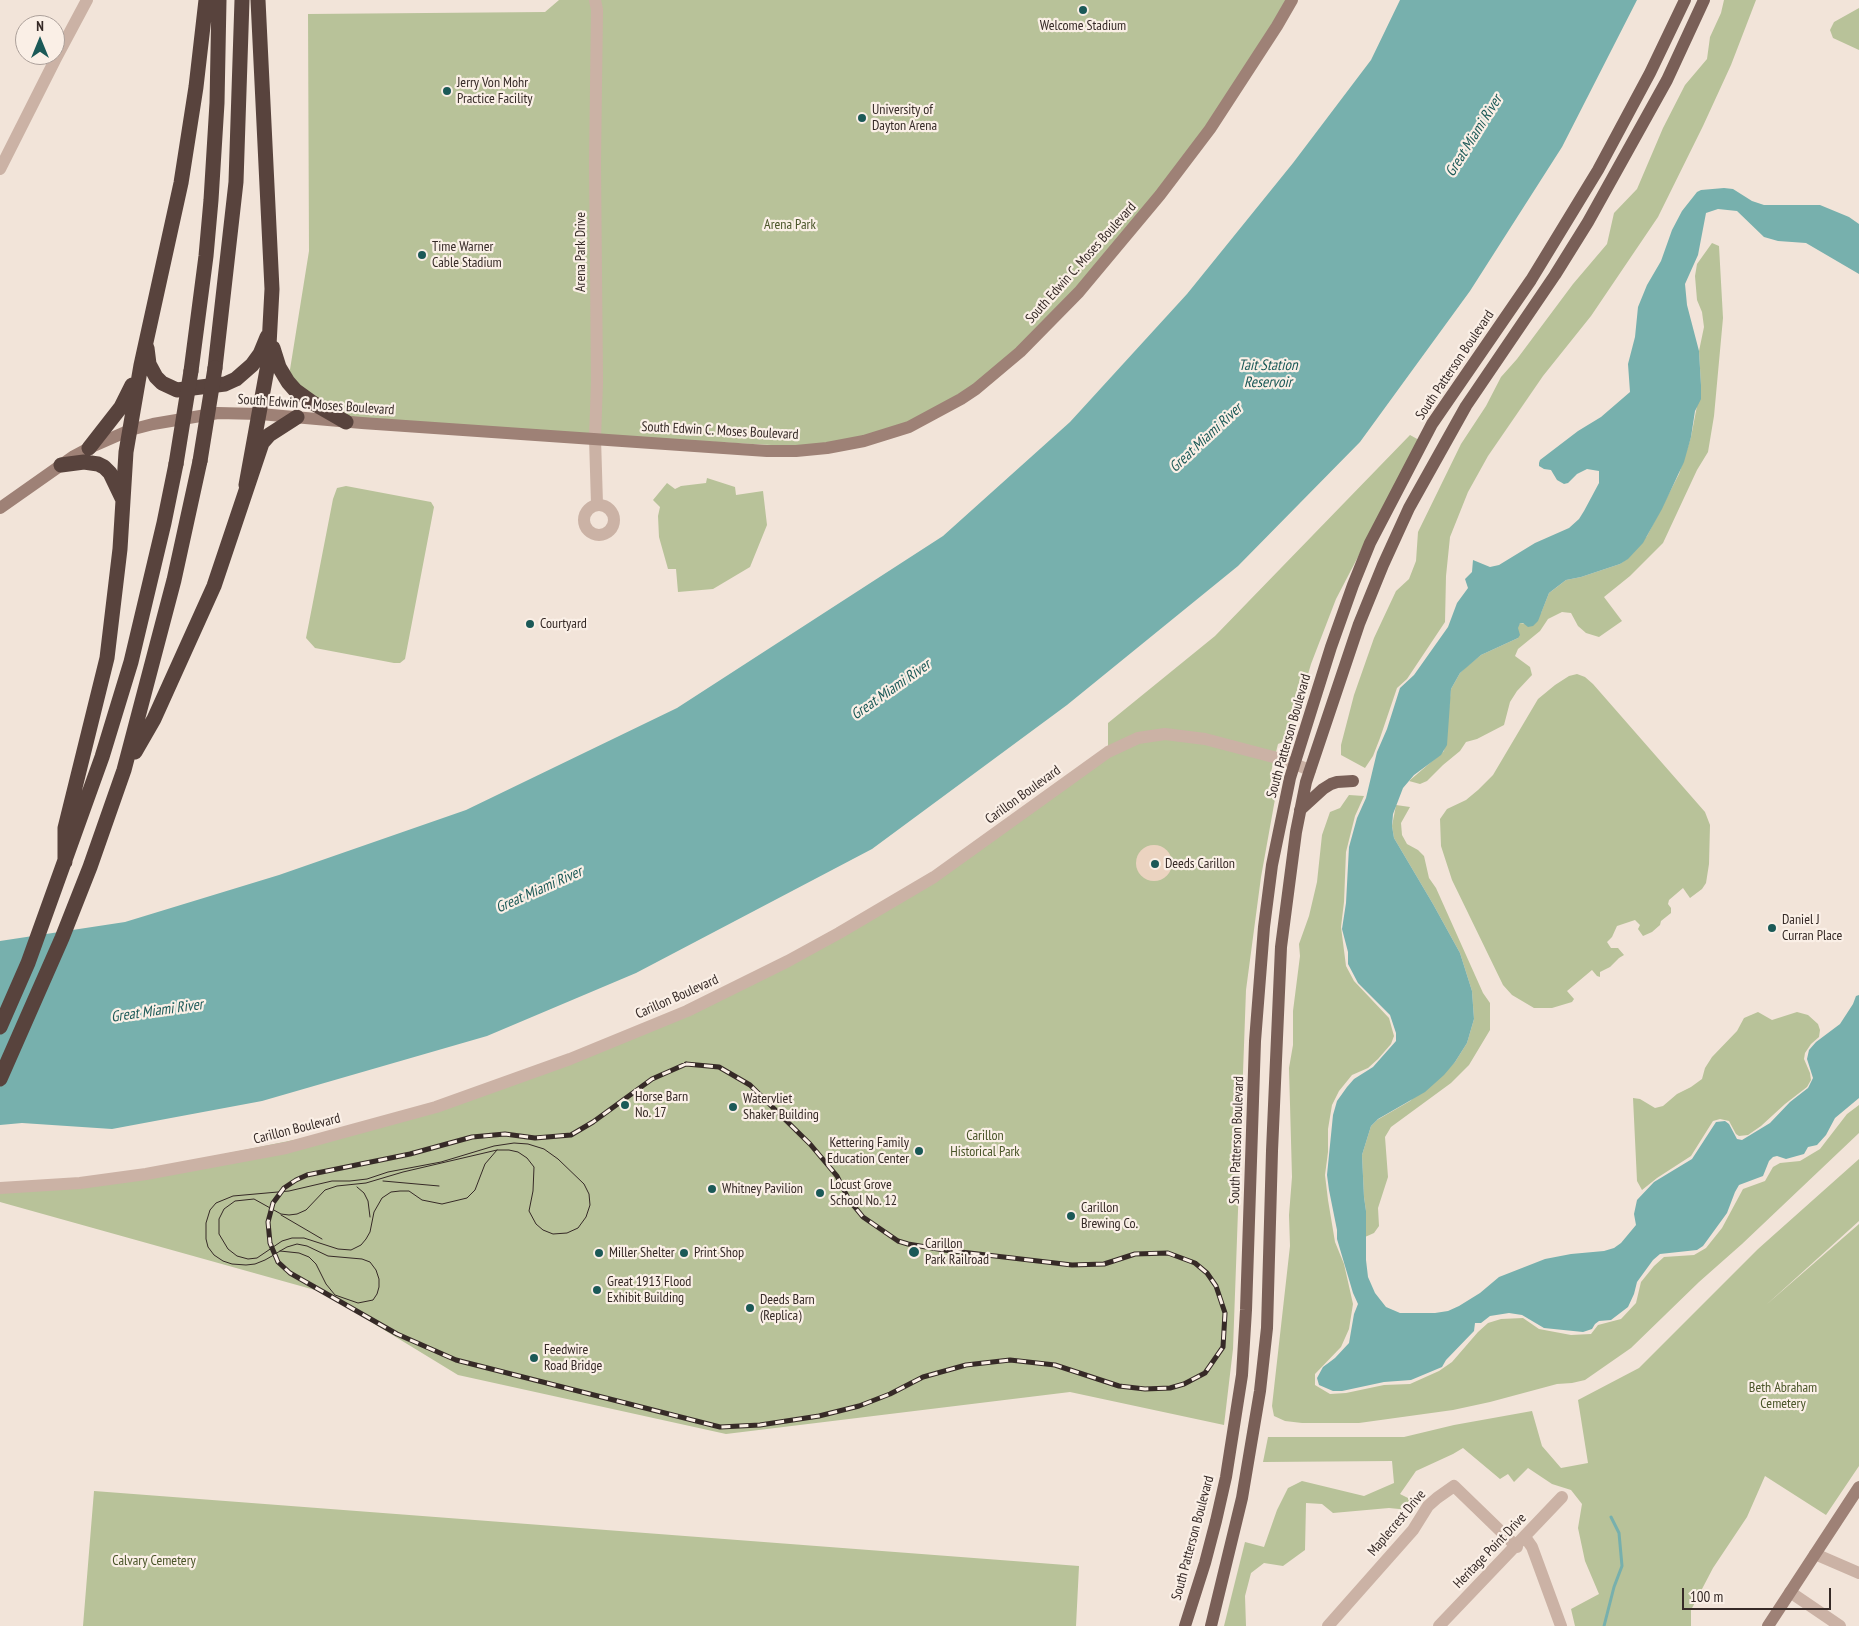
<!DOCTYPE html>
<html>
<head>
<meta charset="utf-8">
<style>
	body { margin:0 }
	#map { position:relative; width:1859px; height:1626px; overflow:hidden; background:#f2e4d9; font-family:"PT Sans Narrow",sans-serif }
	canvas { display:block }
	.north { position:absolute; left:15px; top:15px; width:50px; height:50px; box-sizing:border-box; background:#faefe6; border:1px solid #aca09a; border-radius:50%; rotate:0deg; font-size:14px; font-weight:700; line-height:20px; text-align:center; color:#362a27 }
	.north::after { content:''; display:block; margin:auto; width:18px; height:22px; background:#1b5957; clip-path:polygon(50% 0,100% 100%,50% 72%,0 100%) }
	.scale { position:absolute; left:1682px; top:1588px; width:149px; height:22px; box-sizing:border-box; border:2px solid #362a27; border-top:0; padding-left:6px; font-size:15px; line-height:18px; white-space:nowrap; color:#362a27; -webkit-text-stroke:4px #faefe6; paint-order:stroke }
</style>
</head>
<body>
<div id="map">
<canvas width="1859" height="1626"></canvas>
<div class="north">N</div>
<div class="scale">100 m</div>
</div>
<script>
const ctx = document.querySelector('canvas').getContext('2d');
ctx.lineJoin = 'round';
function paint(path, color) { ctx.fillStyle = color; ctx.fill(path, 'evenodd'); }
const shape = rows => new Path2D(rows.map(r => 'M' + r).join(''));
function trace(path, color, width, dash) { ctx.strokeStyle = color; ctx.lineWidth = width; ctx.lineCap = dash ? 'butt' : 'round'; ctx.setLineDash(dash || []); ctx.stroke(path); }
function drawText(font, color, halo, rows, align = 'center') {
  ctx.font = font + ' "PT Sans Narrow",sans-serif'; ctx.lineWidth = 4.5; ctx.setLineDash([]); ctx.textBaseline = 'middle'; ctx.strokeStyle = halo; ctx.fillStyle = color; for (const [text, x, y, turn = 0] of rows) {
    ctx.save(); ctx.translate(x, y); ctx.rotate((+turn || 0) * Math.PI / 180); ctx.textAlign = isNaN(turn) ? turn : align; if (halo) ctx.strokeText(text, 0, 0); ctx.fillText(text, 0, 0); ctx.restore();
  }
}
paint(shape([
	[559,0,1292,0,1160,195,1020,352,928,417,827,448,362,423,288,382,309,251,308,14,545,12],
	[1724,0,1756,0,1731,65,1703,126,1658,217,1591,316,1543,376,1488,456,1468,492,1450,537,1446,576,1445,622,1407,679,1397,688,1380,738,1373,756,1365,768,1341,755,1341,745,1354,695,1374,638,1396,591,1409,579,1416,561,1418,532,1461,444,1486,406,1501,377,1517,359,1573,284,1607,244,1614,213,1637,189,1663,128,1685,85,1707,59,1710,37,1721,13],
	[1859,8,1859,50,1833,38,1830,30,1834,22],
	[1712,243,1719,246,1723,318,1714,416,1708,452,1697,470,1663,543,1630,576,1604,597,1622,621,1599,637,1586,633,1578,626,1571,613,1562,612,1548,619,1540,631,1518,649,1515,656,1530,667,1532,675,1517,691,1510,702,1504,725,1477,739,1466,742,1460,751,1443,765,1427,781,1420,784,1409,781,1444,751,1451,689,1460,673,1466,667,1481,655,1518,638,1518,625,1520,623,1526,624,1541,613,1549,593,1557,587,1566,580,1581,577,1620,564,1628,558,1647,536,1679,474,1691,437,1701,385,1699,351,1704,327,1702,312,1697,300,1695,276,1697,264],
	[1410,435,1419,440,1336,599,1311,664,1291,733,1285,741,1278,744,1271,772,1275,779,1277,788,1261,877,1246,990,1233,1349,1224,1425,1070,1392,726,1434,458,1375,322,1292,0,1202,0,1188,80,1183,388,1121,687,1011,887,906,1108,752,1108,723,1215,636],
	[707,478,735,487,736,495,763,491,767,525,750,567,713,589,678,592,676,569,668,569,659,537,658,516,660,507,653,500,667,483,675,489,681,486,706,483],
	[346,486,431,502,434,507,405,659,400,663,394,663,315,648,306,638,333,499,337,488],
	[1577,674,1585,677,1593,684,1705,812,1710,825,1709,864,1706,883,1702,889,1690,898,1683,888,1669,900,1668,904,1671,908,1671,913,1661,921,1660,925,1652,932,1643,936,1638,929,1640,925,1635,920,1617,926,1612,937,1607,942,1611,948,1618,948,1624,955,1619,958,1610,967,1600,972,1600,977,1597,976,1592,970,1567,991,1574,999,1572,1002,1552,1008,1534,1008,1512,995,1503,985,1452,880,1441,846,1440,819,1447,809,1466,800,1478,790,1493,775,1538,699,1555,685,1569,676],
	[1349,795,1364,796,1355,816,1346,852,1344,902,1341,927,1346,966,1354,981,1389,1018,1394,1036,1391,1044,1378,1059,1368,1068,1352,1075,1339,1091,1332,1105,1328,1129,1328,1152,1325,1175,1328,1200,1335,1242,1344,1264,1353,1304,1349,1329,1341,1347,1315,1374,1315,1385,1330,1394,1346,1393,1384,1385,1410,1384,1439,1371,1452,1362,1478,1332,1488,1323,1501,1319,1523,1318,1539,1329,1571,1335,1591,1334,1598,1325,1621,1319,1636,1303,1641,1282,1654,1266,1664,1257,1694,1255,1706,1248,1722,1228,1743,1189,1765,1181,1773,1167,1780,1163,1800,1161,1820,1149,1847,1114,1859,1105,1859,1133,1742,1244,1699,1282,1631,1348,1585,1380,1572,1383,1557,1384,1490,1402,1453,1410,1359,1423,1302,1423,1285,1421,1274,1416,1272,1406,1290,1246,1289,1215,1292,1177,1289,1068,1293,1045,1293,1011,1300,956,1299,944,1309,916,1317,882,1322,835,1330,812,1340,808],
	[1396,805,1410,807,1401,823,1402,835,1407,844,1418,850,1424,856,1429,878,1436,888,1483,993,1490,1003,1490,1030,1469,1065,1451,1083,1391,1127,1385,1137,1388,1177,1378,1208,1379,1226,1374,1233,1365,1237,1366,1211,1364,1197,1362,1155,1371,1126,1377,1120,1410,1101,1455,1062,1467,1043,1474,1019,1472,991,1460,953,1433,904,1394,838,1392,826],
	[1758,1012,1772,1020,1797,1012,1808,1015,1818,1024,1820,1030,1819,1037,1811,1044,1805,1053,1804,1059,1810,1073,1811,1080,1807,1087,1785,1104,1761,1126,1748,1135,1739,1136,1736,1134,1729,1121,1720,1119,1713,1121,1691,1156,1657,1178,1642,1190,1637,1181,1633,1098,1640,1099,1655,1108,1663,1106,1677,1094,1691,1087,1702,1079,1705,1068,1712,1057,1737,1031,1744,1018],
	[1859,1159,1859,1221,1766,1305,1859,1224,1859,1466,1826,1515,1765,1476,1747,1517,1713,1568,1691,1610,1691,1626,1575,1626,1571,1609,1599,1594,1585,1561,1578,1528,1582,1504,1571,1490,1552,1484,1528,1468,1514,1482,1508,1474,1500,1479,1463,1448,1453,1454,1416,1471,1400,1494,1414,1501,1419,1507,1409,1510,1389,1508,1333,1513,1322,1504,1306,1503,1305,1550,1283,1566,1264,1563,1251,1573,1245,1596,1246,1626,1224,1626,1245,1542,1264,1547,1277,1510,1288,1488,1302,1481,1364,1496,1394,1483,1392,1461,1263,1462,1268,1437,1404,1437,1454,1425,1532,1411,1542,1446,1561,1468,1588,1463,1578,1400,1639,1368,1758,1249],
	[94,1491,1079,1566,1076,1626,83,1626]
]), '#b8c299');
paint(shape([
	'1136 863a18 18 0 1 1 36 0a18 18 0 1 1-36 0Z'
]), '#ebd3c0');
paint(shape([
	[1400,0,1637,0,1562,147,1470,291,1360,442,1238,566,1067,705,872,849,636,973,487,1036,262,1101,112,1129,22,1123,0,1125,0,941,125,922,279,875,466,810,677,708,943,536,1070,422,1187,294,1293,163,1371,60],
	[1724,188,1733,189,1752,201,1764,205,1820,205,1849,217,1859,224,1859,274,1806,243,1778,241,1764,237,1737,211,1718,209,1706,213,1698,255,1685,284,1687,305,1699,351,1701,385,1701,399,1695,411,1691,437,1684,462,1662,509,1643,543,1628,559,1620,564,1581,577,1566,580,1549,593,1538,621,1533,626,1528,627,1523,623,1520,623,1518,628,1520,635,1518,638,1481,655,1460,673,1451,689,1447,745,1441,755,1414,775,1403,788,1393,814,1392,826,1394,838,1433,904,1460,953,1472,991,1474,1019,1467,1043,1455,1062,1444,1075,1425,1092,1378,1119,1371,1126,1362,1155,1364,1197,1366,1211,1366,1260,1368,1277,1375,1293,1386,1307,1400,1313,1435,1313,1448,1311,1459,1306,1480,1293,1499,1277,1545,1259,1571,1254,1604,1251,1614,1248,1621,1243,1636,1225,1634,1214,1637,1200,1654,1182,1692,1159,1716,1122,1725,1121,1729,1124,1737,1139,1742,1140,1770,1123,1790,1102,1808,1088,1813,1078,1807,1059,1809,1050,1816,1042,1840,1024,1853,1004,1856,996,1859,995,1859,1098,1835,1118,1826,1135,1817,1145,1808,1147,1804,1154,1786,1159,1777,1156,1773,1157,1769,1161,1763,1176,1739,1185,1735,1192,1727,1213,1703,1246,1697,1250,1660,1254,1653,1260,1637,1282,1634,1294,1628,1307,1611,1320,1599,1321,1595,1324,1592,1329,1583,1332,1544,1328,1522,1315,1509,1313,1490,1316,1481,1323,1475,1323,1474,1331,1446,1360,1442,1367,1411,1380,1384,1382,1342,1391,1333,1391,1319,1385,1317,1378,1323,1367,1335,1358,1349,1343,1354,1314,1358,1304,1353,1293,1337,1239,1337,1230,1329,1190,1327,1175,1333,1115,1337,1101,1347,1087,1354,1079,1373,1067,1396,1041,1396,1033,1390,1015,1358,983,1348,964,1348,952,1342,929,1346,903,1349,847,1357,818,1366,798,1377,752,1387,729,1400,688,1414,675,1448,627,1457,603,1468,588,1465,579,1472,572,1473,560,1490,567,1499,565,1535,543,1569,528,1579,519,1584,511,1599,483,1599,471,1587,469,1577,474,1568,483,1564,484,1557,480,1551,470,1544,469,1539,466,1539,463,1540,460,1578,431,1601,417,1630,392,1628,364,1635,337,1638,307,1647,285,1661,261,1672,230,1682,211,1697,192,1701,190]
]), '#77b0ad');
trace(shape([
	[1604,1626,1614,1587,1622,1566,1619,1533,1611,1517]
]), '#77b0ad', 3);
trace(shape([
	[595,0,597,10,595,163,597,382,595,438,597,504],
	'584 520a15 15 0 1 1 30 0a15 15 0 1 1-30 0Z',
	[1525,1537,1532,1547,1561,1626],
	[1815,1554,1859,1573],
	[1790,1592,1840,1626],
	[1328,1626,1413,1530,1428,1506,1437,1498,1454,1486,1517,1547],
	[1439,1626,1562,1497]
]), '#cbb2a5', 12);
trace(shape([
	[0,169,55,60,87,0],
	[0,1188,80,1183,146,1174,286,1148,436,1107,570,1059,687,1011,788,961,839,933,934,877,1108,752,1138,738,1165,734,1205,739,1281,759,1310,770]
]), '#cbb2a5', 12);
trace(shape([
	[0,508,74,456,89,448,130,430,153,424,218,413,260,414,362,423,767,451,796,451,827,448,864,441,909,427,961,399,976,389,1020,352,1079,292,1160,195,1210,129,1277,26,1292,0],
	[1768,1626,1859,1487]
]), '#9e8176', 12);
trace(shape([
	[1300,810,1323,789,1331,784,1337,782,1353,781],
	[1185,1626,1205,1563,1216,1521,1226,1477,1242,1375,1246,1310,1255,1041,1264,927,1272,865,1290,778,1331,647,1353,585,1370,543,1432,424,1531,280,1598,170,1650,73,1685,0],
	[1211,1626,1242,1498,1260,1391,1267,1328,1272,1151,1281,947,1296,832,1306,782,1359,624,1383,565,1409,508,1466,406,1555,275,1588,222,1667,80,1704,0]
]), '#795f57', 12);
trace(shape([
	[147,348,149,364,156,377,162,383,177,390,225,384,236,379,252,365,260,354,267,337],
	[273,348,279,367,288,382,295,390,313,403,346,422],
	[215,368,236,182,242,0],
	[191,371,206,256,211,200,217,103,219,0],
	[89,448,121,407,132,385],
	[61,465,84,462,98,464,104,467,110,473,122,498],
	[246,485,268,364,272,289,258,0],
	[135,752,154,719,214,586,262,443,269,435,297,417],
	[65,862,65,828,107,658,120,549,126,452,141,365,181,183,196,87,206,0],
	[0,1027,28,963,102,757,131,662,164,523,176,464],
	[0,1079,62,938,90,867,124,770,174,580,200,461]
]), '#58433d', 15);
trace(shape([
	[383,1181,439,1186],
	[357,1187,364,1193,368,1201,370,1217],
	[281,1215,322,1239],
	[280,1251,299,1253,309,1257,316,1264,326,1284,335,1295,358,1303,373,1300,377,1294,379,1287,379,1279,376,1270,370,1262,362,1259,328,1256,307,1246,297,1244,287,1247,280,1251,272,1256,265,1260,255,1264,246,1265,232,1264,223,1261,214,1255,208,1247,206,1239,206,1223,210,1210,216,1203,233,1196,289,1191,332,1181,350,1181,367,1179,388,1172,441,1162,494,1146,514,1143,528,1144,544,1149,558,1159,584,1184,589,1194,590,1205,586,1217,578,1228,567,1233,553,1234,543,1230,536,1224,529,1211,533,1191,534,1167,527,1158,518,1152,509,1150,497,1150,403,1172,366,1183,337,1186,325,1190,306,1210,297,1214,289,1215,281,1214,254,1199,235,1201,224,1209,219,1219,219,1234,228,1249,237,1256,248,1259,257,1258,282,1241,292,1238,304,1238,338,1249,351,1250,361,1245,366,1239,370,1232,374,1212,382,1198,391,1192,400,1191,409,1191,422,1200,442,1204,467,1198,475,1190,485,1164,497,1150]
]), '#362a27', 1);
const rail = shape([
	[686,1064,719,1067,750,1085,810,1144,837,1176,849,1200,863,1217,898,1241,908,1244,944,1250,1072,1265,1104,1264,1135,1254,1168,1253,1195,1263,1207,1273,1216,1286,1225,1313,1223,1347,1205,1373,1184,1384,1170,1388,1145,1389,1119,1386,1055,1365,1010,1360,966,1365,923,1377,890,1394,859,1406,819,1416,760,1425,720,1427,456,1360,397,1334,290,1273,278,1262,270,1243,268,1222,273,1203,284,1188,296,1180,307,1175,410,1154,472,1137,505,1134,535,1138,571,1135,593,1122,652,1079,686,1064]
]);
trace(rail, '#362a27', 5);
trace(rail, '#faefe6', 3, [9]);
trace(shape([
	[200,461,215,368],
	[176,464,191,371]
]), '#58433d', 15);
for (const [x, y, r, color] of [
	[1083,10,5,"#1b5957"],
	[447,91,5,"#1b5957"],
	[862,118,5,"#1b5957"],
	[422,255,5,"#1b5957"],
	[530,624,5,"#1b5957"],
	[1155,864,5,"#1b5957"],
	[1772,928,5,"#1b5957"],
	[625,1105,5,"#1b5957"],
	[733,1107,5,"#1b5957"],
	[919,1151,5,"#1b5957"],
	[712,1189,5,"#1b5957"],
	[820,1193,5,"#1b5957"],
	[1071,1216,5,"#1b5957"],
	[914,1252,6,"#1b5957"],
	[599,1253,5,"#1b5957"],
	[684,1253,5,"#1b5957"],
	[597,1290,5,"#1b5957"],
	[750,1308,5,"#1b5957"],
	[534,1358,5,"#1b5957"]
]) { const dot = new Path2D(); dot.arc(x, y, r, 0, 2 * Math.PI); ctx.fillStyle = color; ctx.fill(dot); trace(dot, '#faefe6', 2); }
drawText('14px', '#362a27', '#faefe6', [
	["Welcome Stadium",1083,26,"center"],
	["Jerry Von Mohr",457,83],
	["Practice Facility",457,99],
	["University of",872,110],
	["Dayton Arena",872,126],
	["Time Warner",432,247],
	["Cable Stadium",432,263],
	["Courtyard",540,624],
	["Deeds Carillon",1165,864],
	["Daniel J",1782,920],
	["Curran Place",1782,936],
	["Horse Barn",635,1097],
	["No. 17",635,1113],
	["Watervliet",743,1099],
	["Shaker Building",743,1115],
	["Kettering Family",909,1143,"right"],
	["Education Center",909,1159,"right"],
	["Locust Grove",830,1185],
	["School No. 12",830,1201],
	["Whitney Pavilion",722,1189],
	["Carillon",1081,1208],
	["Brewing Co.",1081,1224],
	["Carillon",925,1244],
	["Park Railroad",925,1260],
	["Miller Shelter",609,1253],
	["Print Shop",694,1253],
	["Great 1913 Flood",607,1282],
	["Exhibit Building",607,1298],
	["Deeds Barn",760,1300],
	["(Replica)",760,1316],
	["Feedwire",544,1350],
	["Road Bridge",544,1366]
], 'left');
drawText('14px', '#4a5529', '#faefe6', [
	["Arena Park",790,225],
	["Carillon",985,1136],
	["Historical Park",985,1152],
	["Beth Abraham",1783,1388],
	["Cemetery",1783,1404],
	["Calvary Cemetery",154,1561]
]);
drawText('14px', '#362a27', '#faefe6', [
	["Arena Park Drive",581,252,-90],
	["South Edwin C. Moses Boulevard",1081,263,-48],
	["South Patterson Boulevard",1455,365,-56],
	["South Edwin C. Moses Boulevard",316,405,4],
	["South Edwin C. Moses Boulevard",720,431,3],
	["South Patterson Boulevard",1289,736,-74],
	["Carillon Boulevard",1023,795,-36],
	["Carillon Boulevard",677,997,-24],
	["Carillon Boulevard",297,1129,-14],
	["South Patterson Boulevard",1237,1140,-88],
	["Maplecrest Drive",1397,1523,-50],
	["South Patterson Boulevard",1193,1538,-75],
	["Heritage Point Drive",1490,1551,-46]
]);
drawText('italic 15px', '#1b5957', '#faefe6', [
	["Great Miami River",1474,136,-58],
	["Tait Station",1268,366],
	["Reservoir",1268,383],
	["Great Miami River",1206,438,-43],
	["Great Miami River",891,690,-35],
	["Great Miami River",539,890,-24],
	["Great Miami River",157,1011,-8]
]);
</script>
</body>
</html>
